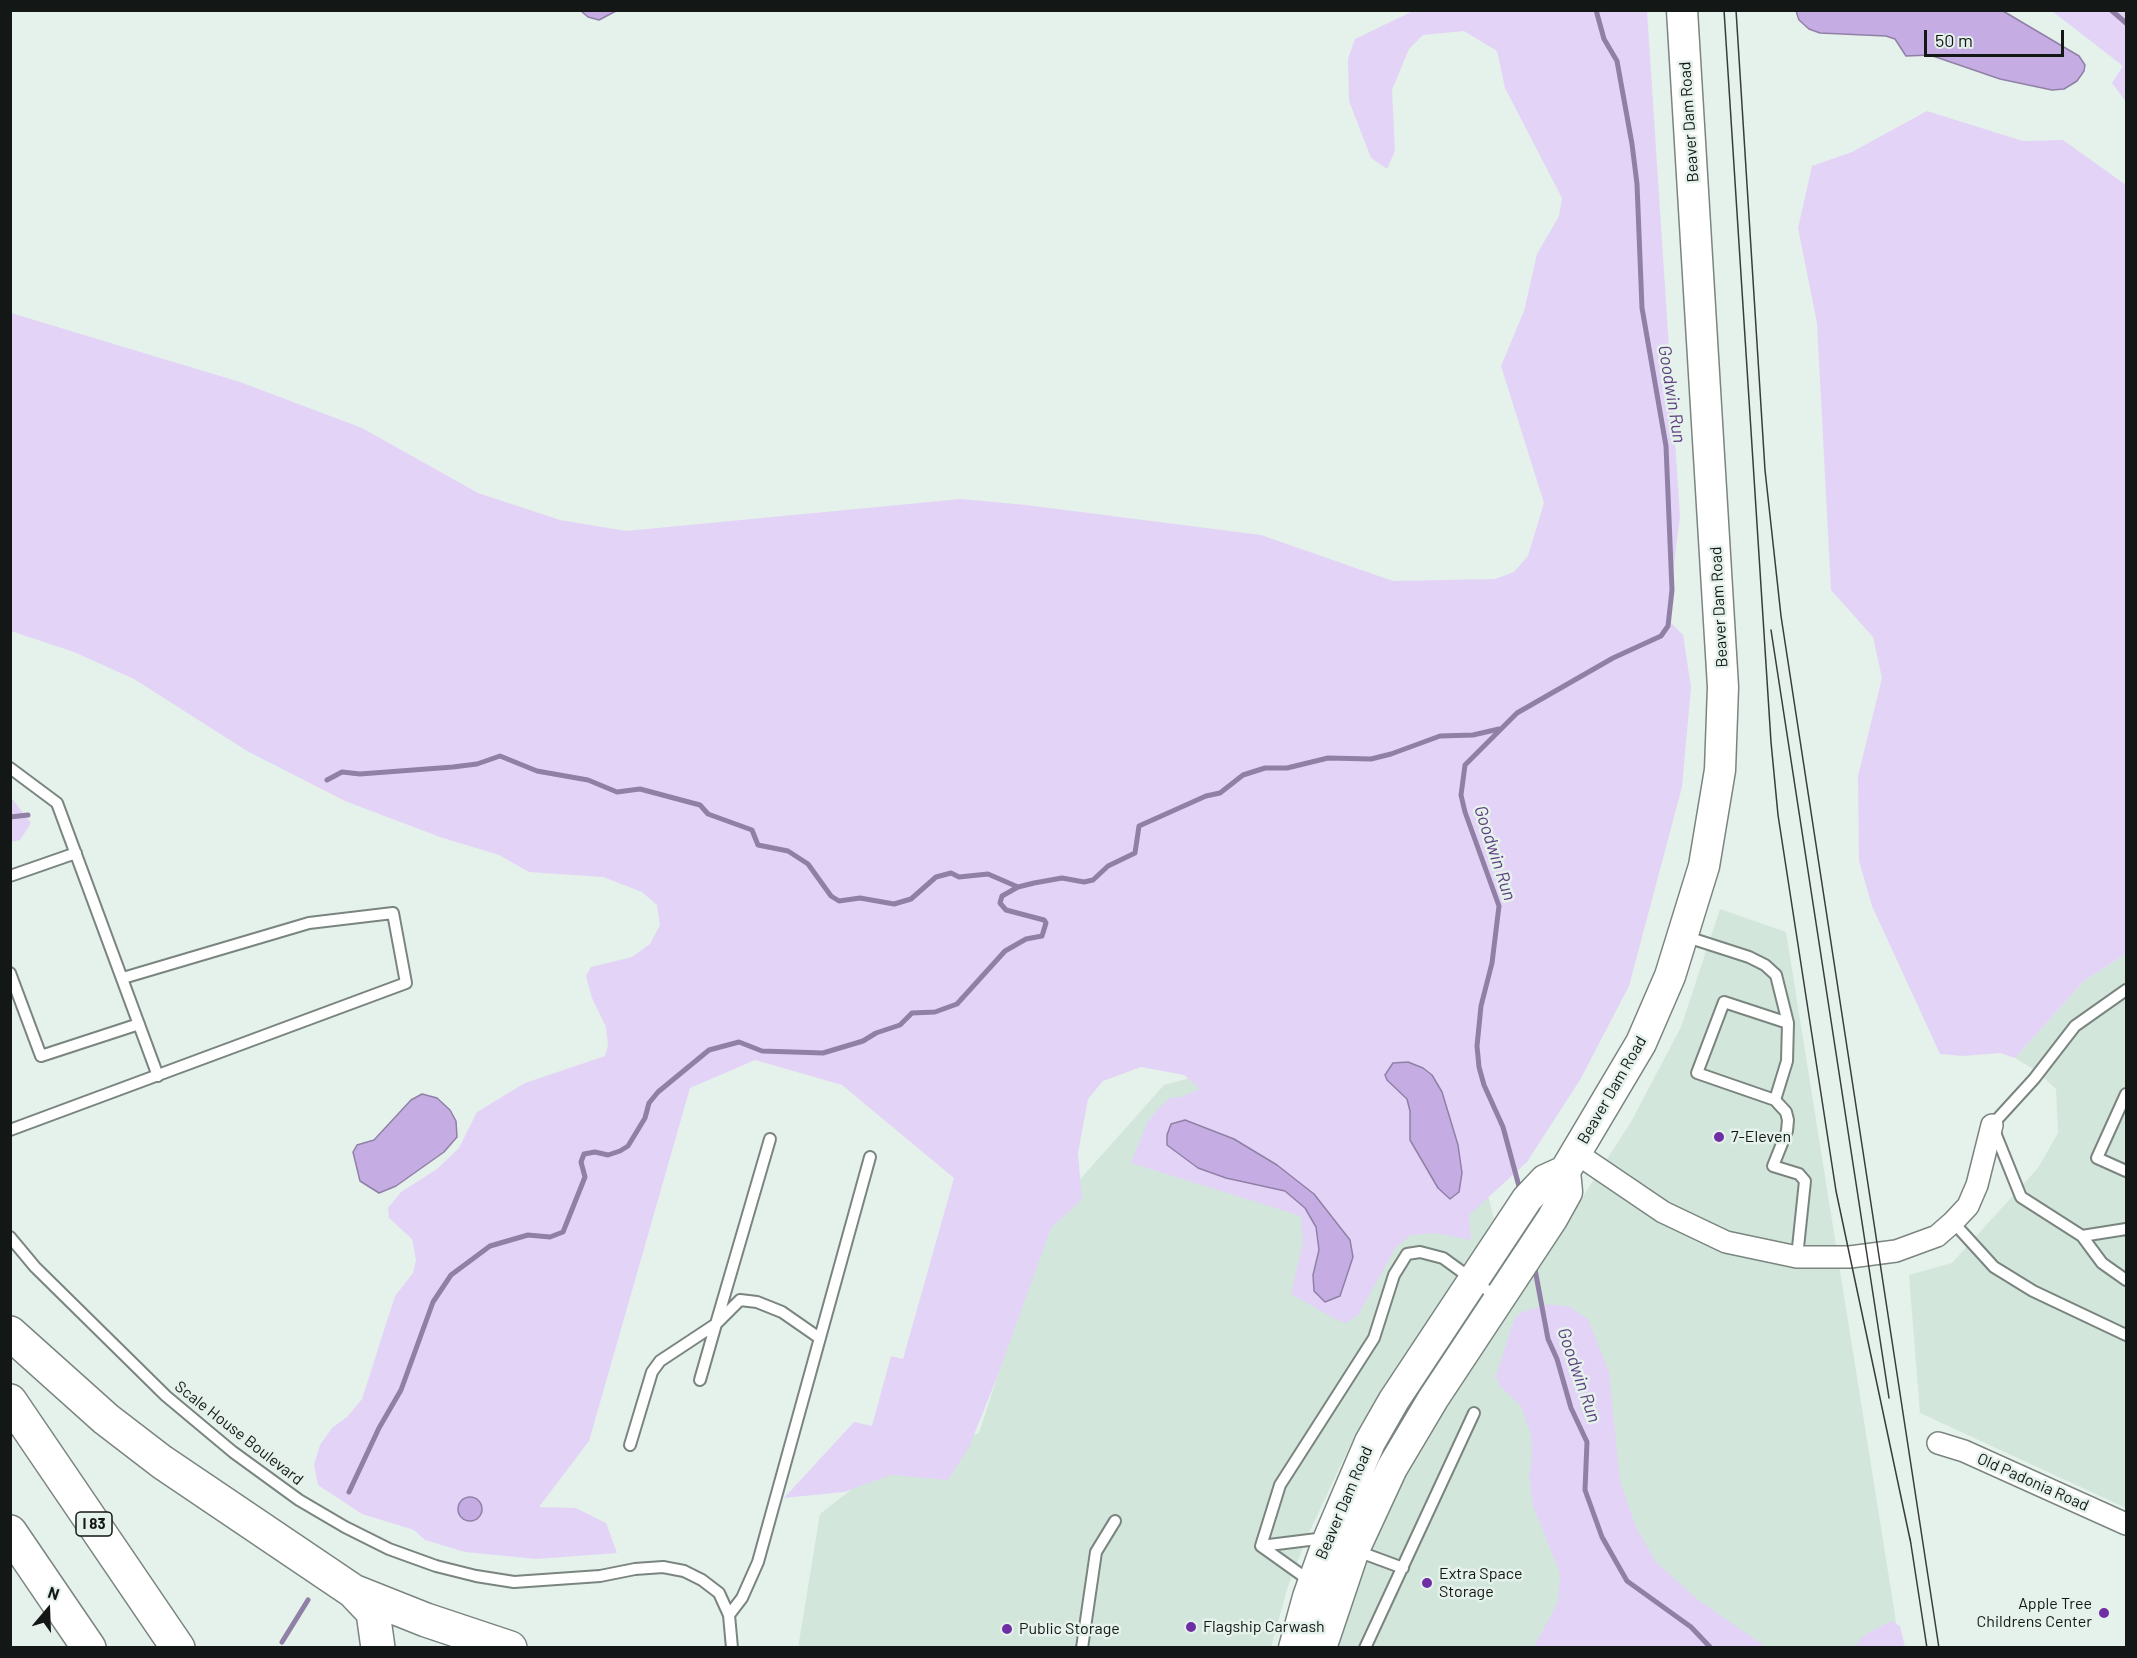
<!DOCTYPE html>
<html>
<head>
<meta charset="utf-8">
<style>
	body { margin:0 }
	#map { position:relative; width:2137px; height:1658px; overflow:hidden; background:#e5f1eb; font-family:Barlow,sans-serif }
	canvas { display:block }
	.frame { position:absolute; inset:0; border:12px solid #131715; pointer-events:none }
	.north { position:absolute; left:18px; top:1580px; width:60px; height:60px; -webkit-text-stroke:4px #e5f1eb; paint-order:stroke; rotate:19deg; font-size:16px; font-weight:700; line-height:24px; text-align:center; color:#131715 }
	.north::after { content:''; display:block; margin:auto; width:21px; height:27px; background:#131715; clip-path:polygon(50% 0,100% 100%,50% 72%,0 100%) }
	.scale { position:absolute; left:1924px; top:30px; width:140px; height:27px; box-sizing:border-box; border:3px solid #131715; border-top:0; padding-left:8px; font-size:18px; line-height:21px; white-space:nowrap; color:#131715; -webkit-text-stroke:4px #e5f1eb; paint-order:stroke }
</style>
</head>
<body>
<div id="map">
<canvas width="2137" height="1658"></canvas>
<div class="frame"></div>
<div class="north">N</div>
<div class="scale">50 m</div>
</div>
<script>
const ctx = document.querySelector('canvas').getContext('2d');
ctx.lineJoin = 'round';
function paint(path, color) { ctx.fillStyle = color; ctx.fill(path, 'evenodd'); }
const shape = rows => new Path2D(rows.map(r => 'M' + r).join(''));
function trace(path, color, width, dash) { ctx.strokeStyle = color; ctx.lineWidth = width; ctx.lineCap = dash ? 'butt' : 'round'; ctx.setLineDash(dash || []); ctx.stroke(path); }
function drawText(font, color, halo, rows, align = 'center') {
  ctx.font = font + ' Barlow,sans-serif'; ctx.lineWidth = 5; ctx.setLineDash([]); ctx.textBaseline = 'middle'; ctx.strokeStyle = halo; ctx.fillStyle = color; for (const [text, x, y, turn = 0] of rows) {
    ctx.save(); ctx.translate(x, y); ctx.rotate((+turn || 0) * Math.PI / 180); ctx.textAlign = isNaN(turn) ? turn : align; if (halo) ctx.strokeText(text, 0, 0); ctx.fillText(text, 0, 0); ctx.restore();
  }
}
paint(shape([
	[1720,909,1786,932,1900,1647,1337,1648,1348,1605,1407,1469,1631,1122,1681,1027],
	[2126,954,2126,1508,1920,1413,1909,1275,1952,1263,2038,1168,2058,1133,2056,1089,2035,1070,2015,1058,2084,981],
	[1442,1011,1494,1219,1354,1437,1307,1537,1288,1586,1271,1647,798,1648,820,1514,871,1474,979,1433,1051,1212,1164,1085]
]), '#d2e6dc');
paint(shape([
	[1413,11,1647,11,1680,517,1667,619,1683,635,1691,687,1682,787,1629,986,1580,1080,1527,1162,1469,1215,1471,1240,1435,1233,1411,1235,1396,1247,1358,1315,1346,1323,1337,1320,1291,1294,1303,1242,1301,1216,1131,1163,1147,1123,1158,1109,1170,1098,1181,1097,1200,1089,1184,1075,1141,1067,1103,1081,1088,1099,1078,1153,1082,1199,1051,1228,996,1380,969,1447,948,1480,891,1475,844,1492,784,1498,854,1422,872,1426,891,1356,903,1359,954,1178,842,1085,755,1060,690,1088,589,1441,539,1507,576,1508,606,1523,617,1553,536,1559,465,1552,425,1540,414,1530,362,1514,318,1485,314,1465,320,1445,332,1428,348,1416,362,1399,395,1296,413,1273,416,1260,412,1239,389,1218,388,1208,401,1192,437,1169,459,1148,477,1112,525,1083,605,1056,608,1046,606,1027,592,998,586,976,591,967,632,957,650,944,660,925,657,905,642,892,603,877,529,872,499,855,440,837,345,801,247,751,134,679,74,652,11,631,11,313,240,382,362,428,478,493,560,520,626,531,961,499,1026,505,1261,535,1393,581,1495,579,1514,572,1528,556,1544,503,1501,366,1524,311,1537,254,1559,216,1562,198,1505,88,1497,51,1464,31,1423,35,1409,49,1392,90,1395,151,1387,169,1371,158,1349,101,1348,59,1355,39],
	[1387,1080,1451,1123,1458,1145,1438,1188,1410,1140,1410,1111,1407,1099],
	[2052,11,2126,11,2126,102,2112,83,2123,66],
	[1927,111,2023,141,2063,140,2126,185,2126,954,2084,981,2015,1058,2000,1053,1963,1056,1940,1054,1872,906,1859,861,1858,776,1882,678,1873,637,1831,590,1817,323,1798,228,1812,166,1852,152],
	[10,796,31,823,20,840,11,842],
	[1549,1304,1570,1307,1588,1319,1609,1372,1620,1481,1636,1527,1656,1562,1697,1599,1766,1647,1534,1647,1558,1602,1560,1573,1533,1506,1529,1476,1532,1456,1531,1435,1521,1406,1500,1386,1496,1376,1514,1320,1521,1312],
	[1891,1621,1900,1626,1905,1647,1855,1647,1863,1636]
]), '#e3d4f7');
const water = shape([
	[581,11,616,11,599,20,588,17,581,11],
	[1796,11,2003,11,2079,56,2085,65,2084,71,2077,81,2064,89,2052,90,2000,79,1930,55,1906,56,1895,39,1886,36,1820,33,1809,29,1799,20,1796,11],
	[1408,1062,1423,1068,1432,1075,1442,1092,1458,1145,1462,1173,1459,1192,1450,1199,1438,1188,1410,1140,1410,1111,1407,1099,1387,1080,1385,1075,1393,1063,1408,1062],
	[422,1094,437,1098,450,1110,456,1121,457,1137,444,1152,396,1186,379,1193,360,1181,353,1152,357,1145,374,1140,411,1100,422,1094],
	[1185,1120,1234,1139,1277,1165,1314,1194,1350,1240,1353,1257,1340,1296,1325,1302,1314,1291,1313,1275,1319,1250,1316,1227,1305,1208,1285,1191,1226,1178,1198,1168,1167,1145,1167,1135,1171,1124,1185,1120],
	'458 1509a12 12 0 1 1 24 0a12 12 0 1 1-24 0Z'
]);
paint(water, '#c5ade4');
trace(water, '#9080a6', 1.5);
trace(shape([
	[2111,10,2126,23],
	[327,780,342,772,360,774,453,767,477,764,500,756,537,771,588,780,617,792,640,789,700,805,708,814,752,830,758,845,788,851,808,864,831,896,839,901,860,898,894,904,911,899,936,877,951,873,959,877,988,874,1018,887],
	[10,817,28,815],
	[1520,1190,1503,1127,1484,1085,1479,1067,1477,1046,1481,1006,1492,963,1499,906,1465,812,1461,795,1465,765,1517,713,1613,658,1661,636,1668,626,1672,590,1666,446,1642,308,1637,184,1632,144,1617,61,1604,39,1596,10],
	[1534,1264,1548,1339,1557,1359,1571,1408,1587,1442,1585,1490,1602,1537,1627,1581,1691,1627,1711,1648],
	[349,1492,379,1428,401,1390,433,1302,451,1275,490,1246,528,1235,550,1237,563,1232,585,1177,581,1162,584,1154,595,1152,608,1155,620,1151,628,1146,645,1118,649,1103,658,1092,709,1050,739,1042,762,1051,823,1053,863,1041,876,1033,900,1025,912,1013,935,1012,957,1004,1005,951,1026,939,1042,936,1046,923,1044,920,1006,910,1000,903,1002,896,1018,887,1034,883,1062,878,1084,882,1093,880,1108,866,1135,853,1139,826,1206,796,1220,793,1243,775,1265,768,1287,768,1328,758,1371,759,1391,754,1440,736,1473,735,1499,729],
	[282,1642,308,1600]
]), '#9080a6', 5);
const lane = shape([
	[10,768,57,803,158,1076],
	[10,876,76,853],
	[1684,936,1749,957,1765,965,1776,975,1788,1023,1787,1061,1775,1100,1786,1112,1788,1120,1787,1131,1773,1166,1799,1174,1805,1181,1797,1257],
	[10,973,41,1056,139,1024],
	[2126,990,2075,1026,2034,1079,1992,1125,2021,1197,2082,1236,2126,1229],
	[2126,1094,2097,1158,2126,1171],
	[1775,1100,1697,1073,1724,1002,1788,1023],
	[10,1130,406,983,393,913,309,923,123,978],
	[1953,1222,1994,1267,2033,1291,2126,1335],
	[2082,1236,2102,1263,2126,1280],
	[10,1237,35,1267,166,1396,233,1452,299,1500,345,1527,389,1549,436,1566,476,1576,514,1582,600,1576,635,1569,663,1567,684,1571,702,1580,719,1593,729,1615,732,1648],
	[700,1380,716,1324,740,1300,757,1302,782,1312,818,1337],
	[630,1445,652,1372,660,1361,716,1324,770,1139],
	[1261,1546,1280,1485,1374,1338,1394,1275,1407,1254,1420,1252,1443,1258,1498,1298],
	[1357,1551,1403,1568],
	[1310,1581,1261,1546,1325,1538],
	[729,1615,742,1598,758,1562,870,1157],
	[1082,1648,1096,1552,1115,1521],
	[1365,1648,1474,1413]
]);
const street = shape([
	[1576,1153,1663,1212,1726,1242,1797,1257,1850,1257,1896,1251,1937,1236,1953,1222,1968,1206,1977,1185,1992,1125],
	[1938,1443,1964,1451,2126,1524]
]);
const secondary = shape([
	[1294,1648,1308,1597,1329,1538,1370,1442,1394,1400,1527,1199,1545,1180,1565,1171],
	[1321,1648,1354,1550,1392,1468,1433,1399,1552,1219,1567,1192,1565,1171,1641,1043,1670,976,1704,866,1720,770,1723,687,1682,10]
]);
const highway = shape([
	[10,1333,106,1419,162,1462,353,1591,426,1620,510,1648],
	[10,1401,178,1648],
	[10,1532,89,1648],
	[353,1591,373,1612,378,1648]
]);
trace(lane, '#7a857f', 14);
trace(street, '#7a857f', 24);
trace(secondary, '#7a857f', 33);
trace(highway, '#7a857f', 36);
trace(lane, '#fff', 10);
trace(street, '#fff', 21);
trace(secondary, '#fff', 30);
trace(highway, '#fff', 33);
trace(shape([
	[1724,10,1771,742,1778,815,1836,1191,1911,1544],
	[1736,10,1765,470,1781,616,1939,1648],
	[1771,630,1889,1398],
	[1910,1538,1927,1648]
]), '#373d3a', 1.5);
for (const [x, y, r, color] of [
	[1719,1137,6,"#6e2fa4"],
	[1427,1583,6,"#6e2fa4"],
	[2104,1613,6,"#6e2fa4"],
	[1191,1627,6,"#6e2fa4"],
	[1007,1629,6,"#6e2fa4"]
]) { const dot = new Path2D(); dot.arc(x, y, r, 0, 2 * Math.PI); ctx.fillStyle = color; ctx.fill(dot); trace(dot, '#e5f1eb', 2); }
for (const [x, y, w] of [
	[94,1524,36]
]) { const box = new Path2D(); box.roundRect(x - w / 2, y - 12, w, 24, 4.5); ctx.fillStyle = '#e5f1eb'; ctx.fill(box); trace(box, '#131715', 1.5); }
drawText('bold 15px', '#131715', null, [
	["I 83",94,1524]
]);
drawText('16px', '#131715', '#e5f1eb', [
	["Beaver Dam Road",1689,122,-94],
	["Beaver Dam Road",1719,607,-93],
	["Beaver Dam Road",1612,1090,-60],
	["Scale House Boulevard",239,1433,38],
	["Old Padonia Road",2033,1482,24],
	["Beaver Dam Road",1344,1503,-67]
]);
drawText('16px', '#131715', '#e5f1eb', [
	["7-Eleven",1731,1137],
	["Extra Space",1439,1574],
	["Storage",1439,1592],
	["Apple Tree",2092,1604,"right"],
	["Childrens Center",2092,1622,"right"],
	["Flagship Carwash",1203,1627],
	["Public Storage",1019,1629]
], 'left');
drawText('italic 18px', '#5d3c7f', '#e5f1eb', [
	["Goodwin Run",1672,394,81],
	["Goodwin Run",1495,853,72],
	["Goodwin Run",1579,1375,71]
]);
</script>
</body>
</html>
